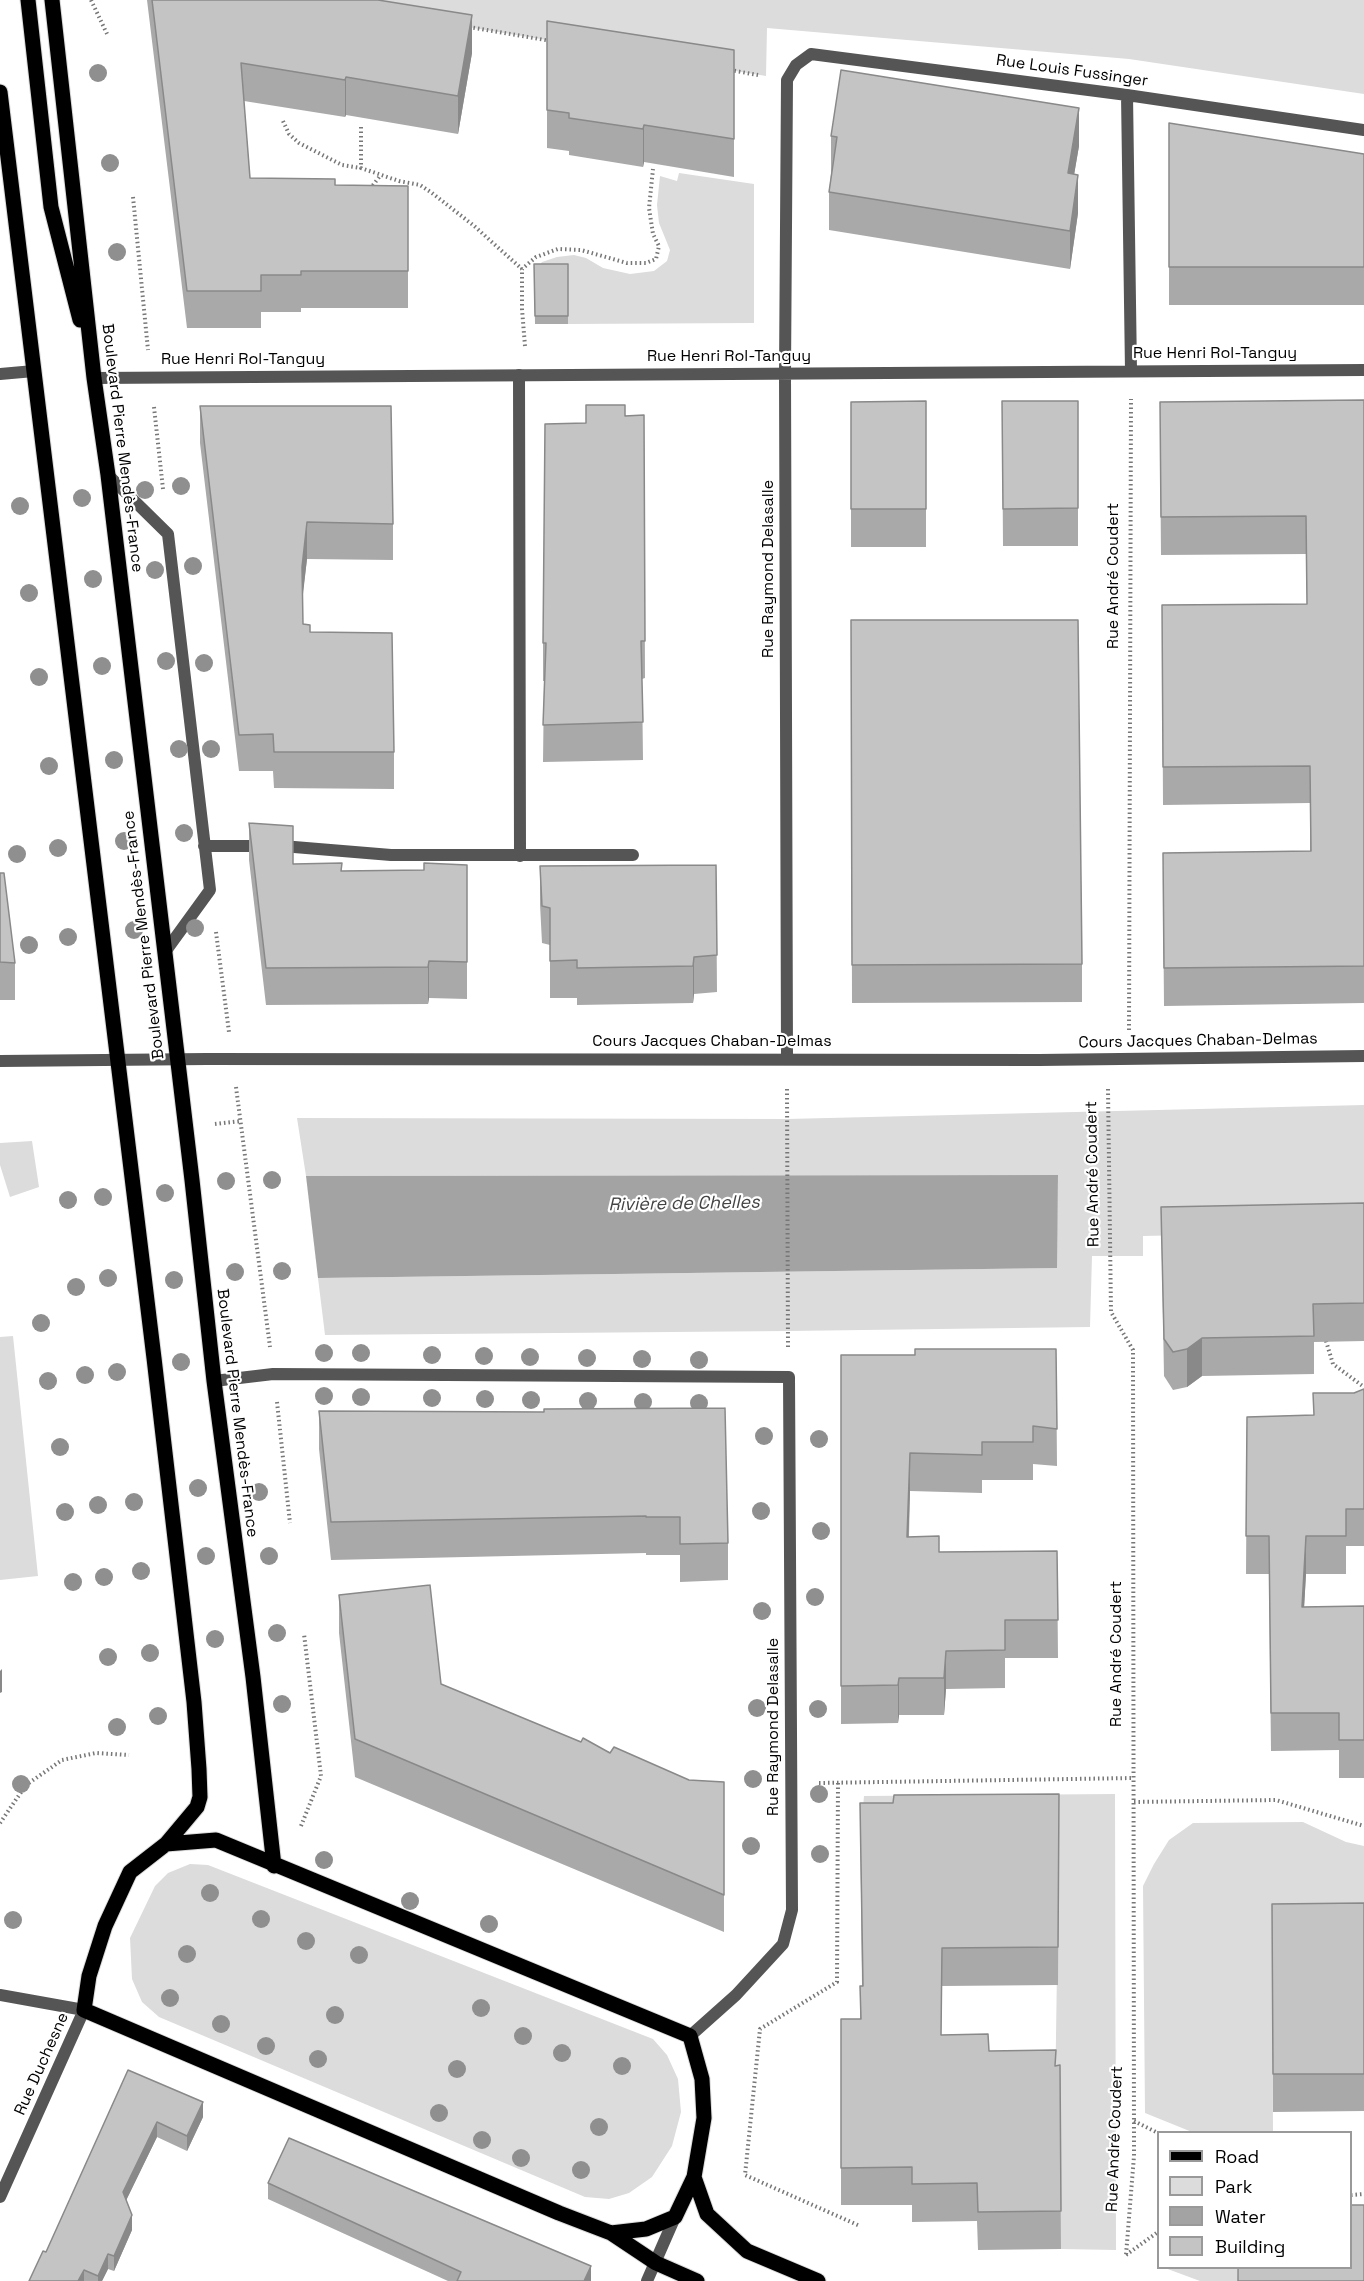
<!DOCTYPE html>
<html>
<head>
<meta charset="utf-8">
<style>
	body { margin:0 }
	#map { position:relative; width:1364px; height:2281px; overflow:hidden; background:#fff; font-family:"Space Grotesk",sans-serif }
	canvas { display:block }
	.legend { position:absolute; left:1157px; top:2131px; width:195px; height:138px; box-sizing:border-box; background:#fff; border:2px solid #999; margin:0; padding:8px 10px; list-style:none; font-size:18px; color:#000 }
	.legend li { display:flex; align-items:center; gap:12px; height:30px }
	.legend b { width:30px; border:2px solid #999 }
</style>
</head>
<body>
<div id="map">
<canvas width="1364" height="2281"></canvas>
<ul class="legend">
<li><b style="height:8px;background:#000"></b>Road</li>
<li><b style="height:16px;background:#dcdcdc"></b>Park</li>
<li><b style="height:16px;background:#a3a3a3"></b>Water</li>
<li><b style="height:16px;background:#c4c4c4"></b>Building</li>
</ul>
</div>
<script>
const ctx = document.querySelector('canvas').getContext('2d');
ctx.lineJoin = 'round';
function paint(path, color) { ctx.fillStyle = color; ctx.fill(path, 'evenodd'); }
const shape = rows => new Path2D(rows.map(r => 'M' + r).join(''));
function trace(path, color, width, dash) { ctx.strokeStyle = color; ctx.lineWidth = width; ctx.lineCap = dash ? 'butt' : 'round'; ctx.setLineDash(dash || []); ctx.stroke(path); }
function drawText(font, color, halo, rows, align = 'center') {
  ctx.font = font + ' "Space Grotesk",sans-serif'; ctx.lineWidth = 4.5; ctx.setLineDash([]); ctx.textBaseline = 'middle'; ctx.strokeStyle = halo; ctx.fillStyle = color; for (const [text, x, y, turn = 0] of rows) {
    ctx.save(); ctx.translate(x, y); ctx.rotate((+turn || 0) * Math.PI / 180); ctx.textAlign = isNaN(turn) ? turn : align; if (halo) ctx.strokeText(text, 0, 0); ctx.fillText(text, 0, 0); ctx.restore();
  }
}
paint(shape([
	[303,0,1364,0,1364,94,1129,59,767,28,766,76],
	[679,173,754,184,754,323,568,324,568,272,534,272,542,262,557,257,574,255,586,258,603,268,630,274,654,271,667,261,670,250,659,223,657,205,660,176,677,181],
	[1364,1105,1364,1231,1143,1236,1143,1256,1092,1256,1090,1327,788,1331,325,1335,318,1278,1056,1268,1058,1175,306,1176,297,1118,787,1119],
	[32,1141,39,1187,10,1197,0,1165,0,1143],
	[13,1336,38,1576,0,1580,0,1337],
	[1115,1794,1116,2250,1061,2249,1060,2103,1055,2104,1059,1832,860,1841,864,1796],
	[1303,1822,1346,1842,1364,1846,1364,1941,1272,1942,1273,2132,1192,2132,1145,2113,1143,1886,1154,1864,1169,1840,1193,1823],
	[190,1864,208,1865,653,2039,667,2055,678,2079,681,2112,672,2146,652,2177,629,2193,609,2199,585,2197,159,2017,142,2002,132,1979,130,1938,155,1886,168,1873],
	[1165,2268,1237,2268,1238,2281,1200,2281]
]), '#dcdcdc');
paint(shape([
	[1058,1175,1057,1268,318,1278,306,1176]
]), '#a3a3a3');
const primary = shape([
	[28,0,51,207,80,320],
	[52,0,94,378,108,475,192,1180,214,1381,253,1677,274,1866],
	[0,92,154,1358,194,1702,199,1769,200,1797,197,1807,166,1844,130,1872,105,1926,89,1976,84,2010,559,2213,611,2233,646,2229,675,2217,694,2177,704,2118,702,2079,690,2036,216,1840,166,1844],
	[694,2177,707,2214,747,2251,818,2281],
	[611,2233,656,2263,697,2281]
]);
trace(primary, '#dbdbdb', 17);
trace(shape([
	[91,0,108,36],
	[469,27,551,41],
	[730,70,758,75],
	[283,121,289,134,299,143,342,165,361,168],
	[361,127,361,168,399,181,420,185,432,193,473,225,522,269],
	[370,189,380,176],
	[133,197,148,350],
	[525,346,522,309,522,269,536,257,558,249,581,250,627,263,646,263,656,259,659,246,653,234,649,208,653,169],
	[154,407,163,489],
	[216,932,229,1032],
	[1129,1030,1131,399],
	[236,1087,270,1347],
	[787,1089,788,1348],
	[1108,1089,1111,1312,1133,1350,1134,2156,1126,2255],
	[215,1124,241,1121],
	[1326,1341,1333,1364,1364,1387],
	[277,1402,290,1523],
	[819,1783,1133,1778],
	[838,1783,837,1982,760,2029,745,2175,860,2226],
	[1134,1802,1276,1800,1364,1826],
	[0,1823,26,1785,62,1760,96,1753,129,1755],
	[301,1826,321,1776,304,1634],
	[1134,2121,1158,2133],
	[1351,2195,1364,2194],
	[1126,2255,1158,2232]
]), '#777', 4, [1.5, 3]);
trace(shape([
	[519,375,520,856],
	[108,475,168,534,210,890,165,952],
	[204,846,282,846,391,855,633,855]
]), '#555', 12);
trace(shape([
	[1127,95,1131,371],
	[0,374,34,371],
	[94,378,1364,370],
	[787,1058,785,373,787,80,796,65,811,54,1127,95,1364,130],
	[0,1061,207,1059,1039,1060,1364,1056],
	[214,1381,273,1374,789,1377,792,1910,783,1944,736,1995,690,2036],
	[0,1995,84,2010,0,2197],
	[647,2281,675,2217]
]), '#555', 12);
trace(primary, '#000', 15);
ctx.fillStyle = '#8f8f8f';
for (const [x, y] of [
	[98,73],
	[110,163],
	[117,252],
	[181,486],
	[145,490],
	[82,498],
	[20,506],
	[193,566],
	[155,570],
	[93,579],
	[29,593],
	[166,661],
	[204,663],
	[102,666],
	[39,677],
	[179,749],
	[211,749],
	[114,760],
	[49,766],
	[184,833],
	[124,841],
	[58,848],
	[17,854],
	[195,928],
	[134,930],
	[68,937],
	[29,945],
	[272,1180],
	[226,1181],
	[165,1193],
	[103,1197],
	[68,1200],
	[282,1271],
	[235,1272],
	[108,1278],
	[174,1280],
	[76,1287],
	[41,1323],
	[324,1353],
	[361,1353],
	[432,1355],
	[484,1356],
	[530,1357],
	[587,1358],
	[642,1359],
	[699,1360],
	[181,1362],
	[117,1372],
	[85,1375],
	[48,1381],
	[324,1396],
	[361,1397],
	[432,1398],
	[485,1399],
	[531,1400],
	[588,1401],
	[643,1402],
	[699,1403],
	[764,1436],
	[819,1439],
	[60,1447],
	[198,1488],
	[259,1492],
	[134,1502],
	[98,1505],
	[761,1511],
	[65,1512],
	[821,1531],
	[206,1556],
	[269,1556],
	[141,1571],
	[104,1577],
	[73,1582],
	[815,1597],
	[762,1611],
	[277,1633],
	[215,1639],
	[150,1653],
	[108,1657],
	[282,1704],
	[757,1708],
	[818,1709],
	[158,1716],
	[117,1727],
	[753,1779],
	[21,1784],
	[819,1794],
	[751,1846],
	[820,1854],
	[324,1860],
	[210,1893],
	[410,1901],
	[261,1919],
	[13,1920],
	[489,1924],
	[306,1941],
	[187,1954],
	[359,1955],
	[170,1998],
	[481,2008],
	[335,2015],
	[221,2024],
	[523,2036],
	[266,2046],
	[562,2053],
	[318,2059],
	[622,2066],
	[457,2069],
	[439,2113],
	[599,2127],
	[482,2140],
	[521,2158],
	[581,2170]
]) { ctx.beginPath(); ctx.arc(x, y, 9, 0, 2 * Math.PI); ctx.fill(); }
paint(shape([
	[147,0,378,0,472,53,458,134,346,115,345,117,244,101,250,178,335,185,408,186,408,308,301,308,301,312,261,312,261,328,187,328],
	[547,21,734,50,734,177,644,162,643,167,569,155,569,151,547,148],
	[1169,123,1364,154,1364,305,1169,305],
	[831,136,1079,146,1074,174,1078,213,1070,269,829,230,829,192,831,174],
	[534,264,568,264,568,324,535,324],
	[1364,400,1364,1003,1164,1006,1163,890,1310,851,1310,803,1163,805,1162,605,1307,604,1306,554,1161,555,1160,439],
	[926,401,926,547,851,547,851,402],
	[1002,401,1078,401,1078,546,1003,546],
	[200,406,393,524,393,560,307,559,302,599,303,624,310,632,394,752,394,789,274,788,273,771,239,771,200,443],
	[644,415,645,678,642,679,643,760,543,762,544,681,543,681,543,643,586,423,625,416],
	[851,620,1082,964,1082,1002,852,1003],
	[249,823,293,864,342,871,424,870,467,865,467,999,429,998,428,1004,266,1005,249,860],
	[716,865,717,992,694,994,693,1003,577,1005,577,998,550,998,550,945,542,943,540,904,540,866],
	[0,873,15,963,15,1000,0,1000],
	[1364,1203,1364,1341,1314,1342,1314,1374,1202,1376,1187,1387,1173,1390,1164,1376,1161,1207],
	[1056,1349,1057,1466,1033,1464,1033,1480,982,1480,982,1493,910,1491,909,1537,939,1552,1057,1551,1058,1658,1005,1658,1005,1688,946,1689,944,1715,899,1715,898,1723,841,1724,841,1355,915,1355],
	[1364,1389,1364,1546,1346,1546,1346,1574,1306,1574,1304,1607,1364,1606,1364,1778,1339,1778,1339,1750,1271,1751,1269,1574,1246,1574,1247,1417,1313,1415,1354,1393],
	[319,1411,544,1412,728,1543,728,1580,680,1582,680,1555,646,1555,646,1553,331,1560,319,1449],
	[339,1595,441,1684,581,1742,689,1780,724,1782,724,1932,355,1777,339,1633],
	[1059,1794,1058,1985,942,1986,941,2035,989,2051,1056,2066,1060,2065,1061,2249,978,2250,977,2221,912,2222,912,2205,841,2205,841,2019,860,2019,860,1986,862,1986,860,1803,893,1803],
	[1364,1903,1364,2111,1273,2112,1272,1904],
	[128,2070,203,2117,187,2151,157,2137,126,2200,132,2230,114,2271,108,2269,102,2281,29,2281,46,2252],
	[268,2183,591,2281,448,2281,268,2199]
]), '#a9a9a9');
paint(shape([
	[472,15,472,53,458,134,458,96],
	[346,77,346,115,345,117,345,80],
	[1079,108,1079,146,1068,211,1068,173],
	[644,125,644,162,643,167,643,129],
	[1078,175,1078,213,1070,269,1070,231],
	[307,522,307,559,302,603,302,567],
	[694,957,694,994,693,1003,693,966],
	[429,961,429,998,428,1004,428,967],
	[1202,1338,1202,1376,1187,1387,1187,1349],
	[910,1453,910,1491,907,1575,907,1537],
	[1306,1536,1306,1574,1302,1644,1302,1607],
	[946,1651,946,1689,944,1715,944,1678],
	[2,1669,2,1692,0,1693,0,1671],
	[899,1678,899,1715,898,1723,898,1685],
	[203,2102,203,2117,187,2151,187,2136],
	[157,2122,157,2137,123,2207,123,2192],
	[132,2215,132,2230,114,2271,114,2256],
	[108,2254,108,2269,102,2281,98,2281,98,2276],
	[591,2266,591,2281,584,2281],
	[84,2270,84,2281,78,2281]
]), '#898989');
const building = shape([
	[152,0,378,0,472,15,458,96,346,77,345,80,241,63,250,178,335,179,335,185,408,186,408,271,301,271,301,275,261,275,261,291,187,291,152,0],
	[547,21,734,50,734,139,644,125,643,129,569,118,569,113,547,110,547,21],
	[841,70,1079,108,1068,173,1078,175,1070,231,829,192,837,137,831,136,841,70],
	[1169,123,1364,154,1364,267,1169,267,1169,123],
	[534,264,568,264,568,316,535,316,534,264],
	[1364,400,1364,966,1164,968,1163,853,1311,851,1310,766,1163,767,1162,605,1307,604,1306,516,1161,517,1160,402,1364,400],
	[926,401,926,509,851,509,851,402,926,401],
	[1002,401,1078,401,1078,508,1003,509,1002,401],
	[586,405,625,405,625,416,644,415,645,641,641,641,643,722,543,725,546,643,543,643,545,424,586,423,586,405],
	[200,406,391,406,393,524,307,522,302,567,303,624,310,625,310,632,392,633,394,752,274,752,273,734,239,735,200,406],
	[851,620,1078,620,1082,964,852,965,851,620],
	[249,823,293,826,293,864,342,863,341,871,424,870,424,863,467,865,467,962,429,961,428,967,266,968,249,823],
	[716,865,717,955,694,957,693,966,577,968,577,960,550,961,550,908,542,906,540,866,716,865],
	[0,873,4,873,15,963,0,962,0,873],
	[1364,1203,1364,1303,1313,1304,1314,1336,1202,1338,1187,1349,1173,1352,1164,1339,1161,1207,1364,1203],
	[915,1349,1056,1349,1057,1429,1033,1426,1033,1442,982,1442,982,1455,910,1453,907,1537,939,1536,939,1552,1057,1551,1058,1620,1005,1620,1005,1650,946,1651,944,1678,899,1678,898,1685,841,1686,841,1355,915,1355,915,1349],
	[1364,1389,1364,1509,1346,1509,1346,1536,1306,1536,1302,1607,1364,1606,1364,1740,1339,1740,1339,1713,1271,1713,1269,1536,1246,1536,1247,1417,1314,1415,1313,1393,1354,1393,1364,1389],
	[725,1408,728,1543,680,1544,680,1517,646,1517,646,1516,331,1522,319,1411,544,1412,544,1409,725,1408],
	[430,1585,441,1684,581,1742,583,1738,610,1753,614,1747,689,1780,724,1782,724,1895,355,1739,339,1595,430,1585],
	[1059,1794,1058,1947,942,1948,941,2035,988,2034,989,2051,1056,2050,1055,2066,1060,2065,1061,2211,978,2212,977,2183,912,2184,912,2167,841,2168,841,2019,861,2019,860,1986,863,1986,860,1803,893,1803,894,1795,1059,1794],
	[1364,1903,1364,2074,1273,2074,1272,1904,1364,1903],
	[128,2070,203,2102,187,2136,157,2122,123,2192,132,2215,114,2256,108,2254,98,2276,84,2270,78,2281,29,2281,43,2251,46,2252,128,2070],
	[289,2138,591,2266,584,2281,457,2281,461,2272,268,2183,289,2138],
	[1350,2205,1364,2205,1364,2281,1238,2281,1238,2268,1350,2268,1350,2205]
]);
paint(building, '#c4c4c4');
trace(building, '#898989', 1.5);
drawText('16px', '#000', '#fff', [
	["Rue Louis Fussinger",1072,71,8],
	["Rue Henri Rol-Tanguy",1215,354],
	["Rue Henri Rol-Tanguy",729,357],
	["Rue Henri Rol-Tanguy",243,360],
	["Boulevard Pierre Mendès-France",122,448,83],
	["Rue Raymond Delasalle",769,569,-90],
	["Rue André Coudert",1114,576,-90],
	["Boulevard Pierre Mendès-France",144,935,-97],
	["Cours Jacques Chaban-Delmas",1198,1041,-1],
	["Cours Jacques Chaban-Delmas",712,1042],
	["Rue André Coudert",1093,1174,-91],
	["Boulevard Pierre Mendès-France",237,1413,83],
	["Rue André Coudert",1117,1654,-90],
	["Rue Raymond Delasalle",774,1727,-90],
	["Rue Duchesne",42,2064,-66],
	["Rue André Coudert",1115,2139,-88]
]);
drawText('italic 18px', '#444', '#fff', [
	["Rivière de Chelles",684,1204,-1]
]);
</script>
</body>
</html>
